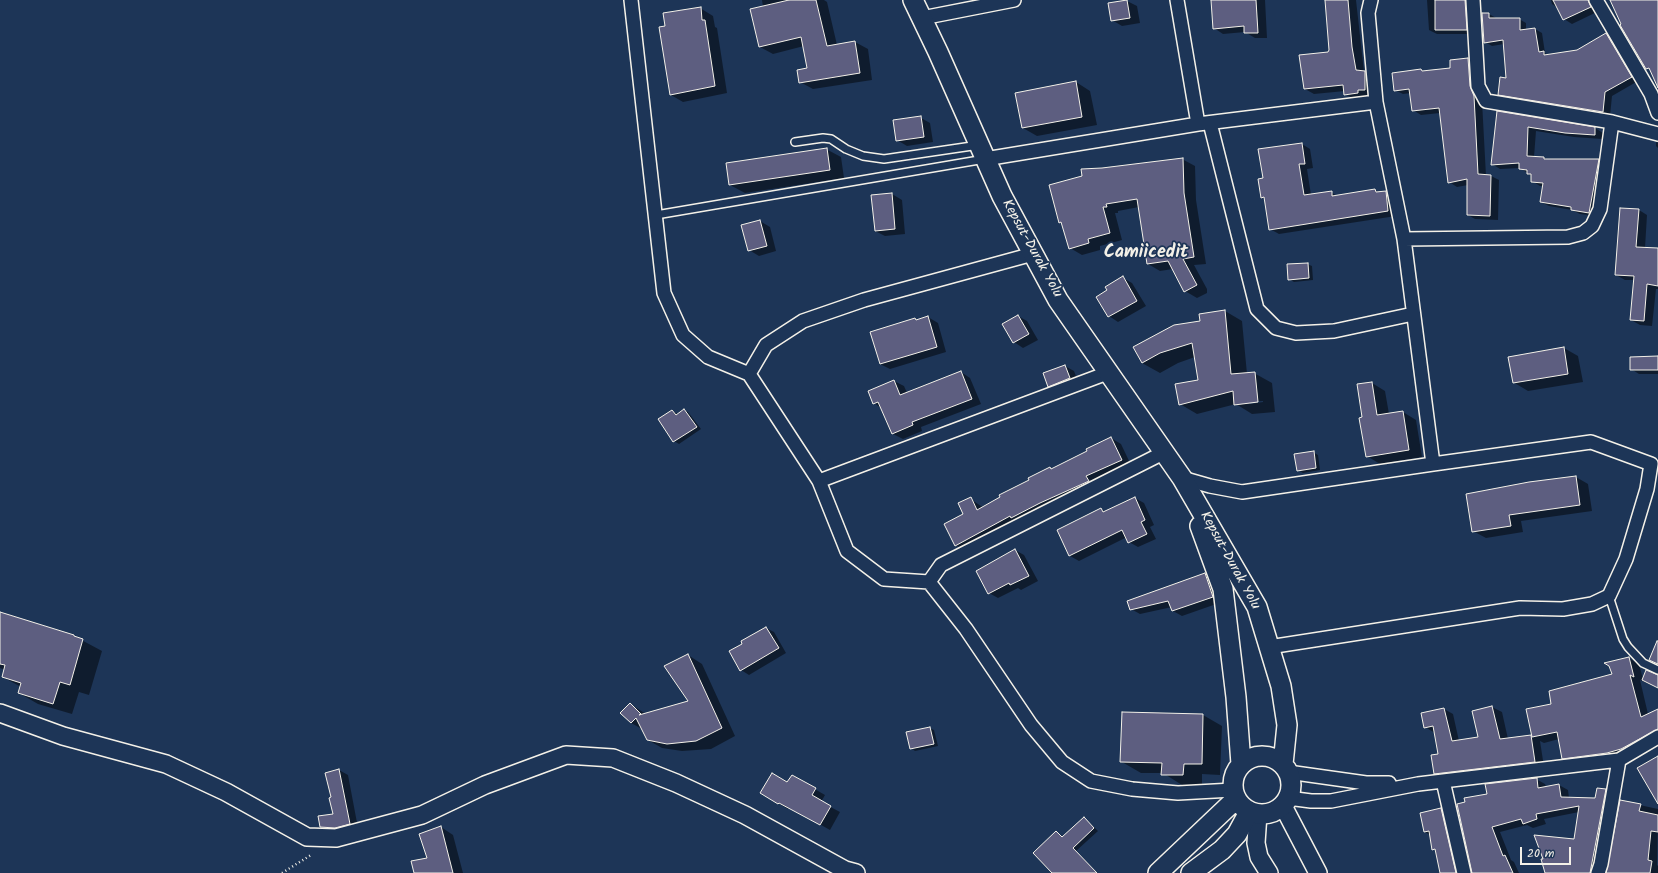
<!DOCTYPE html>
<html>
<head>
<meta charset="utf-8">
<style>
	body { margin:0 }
	#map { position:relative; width:1658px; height:873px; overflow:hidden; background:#1d3557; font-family:Kalam,sans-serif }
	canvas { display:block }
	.scale { position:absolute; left:1520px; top:847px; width:51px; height:18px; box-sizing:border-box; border:2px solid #f4f1e8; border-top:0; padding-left:5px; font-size:12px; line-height:14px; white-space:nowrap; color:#f4f1e8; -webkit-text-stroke:3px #1d3557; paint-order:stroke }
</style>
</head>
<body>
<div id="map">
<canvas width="1658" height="873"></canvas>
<div class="scale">20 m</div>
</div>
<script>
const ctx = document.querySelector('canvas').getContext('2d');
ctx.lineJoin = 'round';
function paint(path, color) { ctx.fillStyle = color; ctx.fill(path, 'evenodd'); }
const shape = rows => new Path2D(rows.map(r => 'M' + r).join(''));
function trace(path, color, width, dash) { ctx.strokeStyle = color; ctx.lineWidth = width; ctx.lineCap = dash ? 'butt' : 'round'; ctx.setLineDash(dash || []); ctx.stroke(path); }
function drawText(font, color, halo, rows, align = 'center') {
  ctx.font = font + ' Kalam,sans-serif'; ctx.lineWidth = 3.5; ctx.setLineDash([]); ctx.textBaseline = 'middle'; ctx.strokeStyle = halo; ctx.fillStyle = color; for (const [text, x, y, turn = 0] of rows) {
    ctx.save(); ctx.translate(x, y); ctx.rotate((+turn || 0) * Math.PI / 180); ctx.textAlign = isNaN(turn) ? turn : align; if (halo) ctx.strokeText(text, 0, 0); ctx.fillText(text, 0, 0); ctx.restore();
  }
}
paint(shape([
	[762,0,824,0,827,2,837,45,855,42,868,49,872,80,813,89,800,82,808,69,804,46,773,54,760,47,763,7],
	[1212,0,1265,0,1267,38,1255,38,1245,32,1223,34,1214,28],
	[1326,0,1356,0,1364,72,1374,77,1374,95,1367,94,1367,98,1355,99,1345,94,1345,91,1314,94,1305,89,1330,50],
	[1427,0,1474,0,1474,34,1437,34,1429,30],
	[1551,0,1599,0,1599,11,1572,24,1564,19,1558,8,1552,4],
	[1127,1,1137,6,1140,23,1122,26,1112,20,1109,4],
	[700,8,713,16,715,27,717,28,727,93,683,102,671,95,666,27],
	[1489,14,1496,18,1519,19,1526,23,1526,30,1535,29,1542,33,1545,53,1549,55,1577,51,1606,34,1613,38,1638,81,1612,96,1610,116,1507,99,1500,94,1508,79,1504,44,1492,46,1485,42],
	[1468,59,1475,63,1482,101,1486,176,1491,176,1499,180,1498,220,1475,219,1468,215,1468,185,1457,187,1449,182,1440,113,1421,115,1413,110,1411,93,1403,94,1395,90,1421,70,1425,72,1452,69],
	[1076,82,1090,91,1097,125,1037,136,1023,128],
	[1498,112,1595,128,1603,133,1602,139,1574,137,1536,131,1534,157,1544,158,1548,160,1599,160,1606,164,1597,216,1580,214,1572,210,1549,206,1541,202,1543,186,1540,186,1532,181,1532,176,1520,168,1500,169,1492,164],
	[921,118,930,123,933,142,907,146,897,140],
	[1656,142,1658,143,1658,148,1656,146],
	[1302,144,1310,149,1313,168,1307,169,1311,195,1331,192,1337,196,1375,190,1380,193,1386,192,1395,197,1396,216,1279,234,1270,229,1266,200,1261,197,1264,179],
	[826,149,841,157,844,178,745,193,730,185],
	[1182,159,1195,166,1196,200,1206,264,1194,265,1207,289,1207,293,1197,298,1185,291,1173,269,1160,271,1148,264,1139,207,1118,211,1118,213,1115,213,1122,240,1100,246,1100,250,1082,255,1070,248,1063,224,1060,222],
	[892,194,902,200,905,234,885,236,875,231],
	[1639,210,1647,215,1645,248,1658,249,1658,289,1656,289,1652,326,1640,325,1631,320,1635,280,1625,280,1616,275],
	[760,221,770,227,776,251,759,256,749,250],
	[1307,264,1312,266,1313,280,1294,282,1289,279],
	[1123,278,1132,283,1146,306,1118,322,1109,316],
	[1225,311,1242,321,1247,374,1254,373,1272,383,1275,412,1252,414,1236,404,1197,414,1180,404,1199,381,1195,357,1178,363,1160,373,1142,363,1201,322,1200,315],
	[1263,401,1263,402,1250,404,1250,402],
	[1018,316,1027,321,1038,340,1023,348,1014,342],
	[928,317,938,323,946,352,890,369,880,364,915,319,917,320],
	[1564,348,1578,356,1583,382,1528,391,1513,382],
	[1658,357,1658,374,1639,374,1631,369],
	[1065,366,1074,371,1079,384,1059,391,1049,386],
	[961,372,970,378,981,404,921,427,922,431,903,439,893,434,881,408,874,403,894,381,904,386,907,393],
	[1372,383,1385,391,1389,414,1403,412,1416,420,1422,457,1380,464,1367,456,1363,418],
	[684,410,688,412,701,429,679,444,674,441,672,411,678,414],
	[1111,438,1121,444,1131,465,965,550,955,545,965,514,972,500,981,506,983,508,1050,468,1053,470],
	[1313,452,1318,455,1320,470,1303,473,1298,470],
	[1576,477,1588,484,1592,511,1521,521,1523,532,1486,538,1473,531],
	[1135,498,1144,503,1154,525,1150,527,1156,539,1138,547,1129,542,1127,537,1079,561,1070,556,1058,530,1101,509,1106,512],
	[1015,550,1024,555,1038,581,1021,590,1018,588,998,598,989,593],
	[1205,574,1214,579,1222,602,1182,616,1173,611,1172,607,1140,614,1131,609],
	[0,613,74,636,102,651,89,695,79,692,72,714,38,704,19,693,21,687,3,677,5,670,0,668],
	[766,628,774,632,786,653,749,675,741,670],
	[688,655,702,664,735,736,711,749,682,751,662,748,648,740,642,729,631,723,630,704,646,714,690,702],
	[1629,658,1639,664,1643,679,1658,676,1658,688,1640,680,1648,714,1658,710,1658,740,1632,755,1573,764,1563,758,1559,739,1544,743,1540,741,1544,767,1445,779,1435,773,1439,755,1435,733,1425,727,1444,709,1453,714,1459,741,1479,737,1492,707,1502,712,1508,739,1531,736,1534,738,1527,709,1552,705,1613,675],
	[1203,715,1222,726,1220,775,1202,774,1202,786,1182,785,1163,773,1141,773,1122,762],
	[929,728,934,730,938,746,915,751,911,748],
	[339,770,348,775,358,828,330,832,321,827,334,814,332,798,327,774],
	[792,776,825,795,821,802,840,812,830,830,789,807,788,809,778,803],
	[1536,779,1545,784,1546,787,1559,785,1568,790,1569,798,1596,799,1605,790,1614,795,1600,873,1546,873,1575,840,1579,812,1544,819,1546,824,1533,828,1527,825,1500,832,1511,860,1514,862,1519,873,1472,873,1488,795],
	[1621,801,1658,809,1657,865,1658,866,1658,873,1607,873],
	[1441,809,1450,814,1463,873,1441,873,1437,851,1433,849,1430,835,1425,832],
	[1084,818,1098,831,1076,851,1097,873,1054,873,1056,832,1063,837],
	[441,827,453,835,463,873,415,873,428,858]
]), '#0007');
const building = shape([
	[789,0,816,0,827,46,855,41,860,73,799,83,797,70,807,68,801,37,759,47,750,9,789,0],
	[1127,0,1130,18,1111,21,1108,3,1127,0],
	[1211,0,1256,0,1258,33,1244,33,1244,26,1213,29,1211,0],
	[1325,0,1348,0,1352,47,1356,70,1365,71,1365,90,1358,90,1358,93,1344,95,1343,85,1304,89,1299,55,1328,52,1329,50,1325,0],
	[1435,0,1465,0,1467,30,1435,30,1435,0],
	[1553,0,1588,0,1591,7,1563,20,1553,0],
	[1610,0,1658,0,1658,88,1649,68,1646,69,1620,25,1621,24,1610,0],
	[701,7,702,20,705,20,715,86,670,95,659,27,665,26,663,13,701,7],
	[1482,13,1489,13,1489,18,1520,18,1520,30,1535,28,1539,52,1544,51,1544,55,1577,50,1606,33,1632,77,1605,92,1603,112,1498,95,1500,77,1506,78,1503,40,1484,43,1482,13],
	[1468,58,1470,86,1474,96,1478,174,1491,175,1490,216,1467,215,1467,179,1448,183,1439,108,1412,111,1409,89,1394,91,1392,73,1421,69,1422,71,1450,68,1450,60,1468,58],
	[1076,81,1082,117,1022,128,1015,93,1076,81],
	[1497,111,1595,127,1595,135,1565,133,1528,127,1527,156,1544,157,1544,159,1599,159,1589,213,1571,210,1571,207,1540,202,1543,183,1531,182,1531,174,1527,174,1527,170,1519,169,1519,163,1491,165,1497,111],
	[921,116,924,137,896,141,893,120,921,116],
	[1302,143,1305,164,1299,164,1304,195,1332,191,1332,196,1375,189,1376,192,1386,191,1388,211,1269,230,1264,197,1261,198,1258,179,1263,178,1258,149,1302,143],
	[827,148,830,170,729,185,726,163,827,148],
	[1183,158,1184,193,1194,257,1183,259,1197,285,1184,292,1168,261,1147,264,1137,199,1106,204,1107,207,1103,207,1110,233,1088,239,1089,243,1069,249,1061,222,1059,223,1049,185,1082,176,1081,169,1102,168,1183,158],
	[892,193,895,229,875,231,871,195,892,193],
	[1620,208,1639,209,1636,247,1658,248,1658,286,1647,284,1644,321,1630,320,1634,276,1615,275,1620,208],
	[760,220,767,246,748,251,741,225,760,220],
	[1308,263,1309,278,1288,280,1287,264,1308,263],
	[1123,276,1137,301,1108,317,1096,297,1107,290,1105,287,1123,276],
	[1225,310,1231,374,1255,372,1258,402,1234,405,1233,391,1179,405,1175,384,1198,380,1192,343,1160,353,1142,363,1133,347,1174,325,1200,321,1199,314,1225,310],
	[1018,315,1029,334,1013,343,1002,324,1018,315],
	[928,316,937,347,880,364,870,332,915,318,916,320,928,316],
	[1564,347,1568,374,1513,383,1508,357,1564,347],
	[1658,356,1658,370,1630,370,1630,357,1658,356],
	[1065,365,1070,378,1048,387,1043,373,1065,365],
	[961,371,972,399,912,422,913,425,892,434,878,402,873,404,868,391,894,380,900,395,961,371],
	[1372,382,1377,415,1403,411,1409,450,1366,457,1359,418,1362,417,1357,384,1372,382],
	[684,409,697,427,673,442,658,419,672,410,676,415,684,409],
	[1111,437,1122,460,1086,476,1089,481,1040,503,1011,518,1010,516,955,546,944,524,963,514,958,503,971,497,977,510,1000,497,999,495,1029,480,1028,478,1050,467,1051,469,1087,451,1086,449,1111,437],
	[1314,451,1316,468,1297,471,1294,454,1314,451],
	[1576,476,1580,505,1509,515,1511,526,1472,532,1466,494,1529,482,1576,476],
	[1135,497,1145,520,1141,522,1147,534,1128,543,1122,530,1069,556,1057,530,1101,508,1103,512,1135,497],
	[1015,549,1029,576,1010,585,1009,583,988,594,976,571,1015,549],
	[1205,573,1213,597,1172,611,1168,601,1130,610,1127,601,1205,573],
	[0,612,74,635,74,636,83,639,70,685,60,682,53,704,18,693,21,683,2,677,5,665,0,664,0,612],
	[766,627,779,648,740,671,729,651,742,644,741,641,766,627],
	[1657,641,1658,641,1658,664,1649,660,1657,641],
	[688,654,722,728,696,741,667,744,647,740,636,718,631,723,620,713,630,703,641,714,639,715,688,701,664,666,688,654],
	[1629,657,1634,677,1630,675,1641,717,1658,709,1658,729,1621,749,1607,753,1562,759,1557,732,1532,737,1526,709,1551,704,1549,691,1612,674,1609,666,1604,663,1629,657],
	[1646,670,1658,675,1658,688,1642,680,1646,670],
	[1492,706,1500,739,1531,735,1535,762,1434,774,1431,755,1438,754,1433,726,1424,728,1421,713,1444,708,1452,741,1478,737,1472,711,1492,706],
	[1122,712,1203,714,1202,764,1184,764,1183,775,1161,775,1162,763,1120,762,1122,712],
	[930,727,934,744,910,749,906,732,930,727],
	[1658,756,1658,804,1637,768,1658,756],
	[339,769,350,824,335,828,320,827,318,816,333,814,329,798,331,797,325,773,339,769],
	[772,773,787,782,792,775,816,788,812,795,831,806,820,825,779,803,778,804,760,793,772,773],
	[1537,778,1538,788,1559,784,1561,797,1595,798,1597,788,1606,789,1590,873,1545,873,1541,859,1543,859,1534,835,1574,839,1579,806,1536,814,1537,819,1523,824,1521,819,1492,827,1503,856,1505,855,1513,873,1472,873,1457,804,1465,802,1464,798,1487,794,1485,784,1537,778],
	[1620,800,1641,804,1639,811,1658,815,1658,832,1651,831,1648,860,1652,861,1650,873,1606,873,1620,800],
	[1441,808,1456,873,1440,873,1435,849,1432,850,1429,831,1424,832,1420,813,1441,808],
	[1084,817,1094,828,1073,848,1097,873,1052,873,1033,853,1056,831,1062,837,1084,817],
	[441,826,453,873,414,873,411,861,427,858,419,834,441,826]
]);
paint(building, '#5d5e80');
trace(building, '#f4f1e8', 1);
const service = shape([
	[795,142,823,138,831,139,846,149,863,156,884,159,979,145],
	[656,215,985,159],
	[1609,596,1623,639,1628,647,1643,663,1658,670]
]);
const minor = shape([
	[631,0,664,293,683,335,708,357,749,374,819,481,847,551,884,579,929,582,966,629,1031,725,1062,762,1091,781,1132,789,1178,793,1233,790],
	[1177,0,1198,124],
	[1371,0,1368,13,1376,102,1404,239,1433,464],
	[1473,0,1478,86,1486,101,1612,122,1658,134],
	[1596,0,1651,94,1658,113],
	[922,18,1014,0],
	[1210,123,1257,309,1276,328,1296,333,1334,331,1413,314],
	[985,159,1198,124,1376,102],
	[1404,239,1568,237,1583,233,1592,226,1600,209,1612,122],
	[749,374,766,345,803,321,864,300,1033,254],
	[1182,478,1210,486,1242,492,1433,464,1591,442,1651,464,1647,489,1626,559,1609,596,1592,604,1563,609,1520,608,1269,647],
	[819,481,1110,372],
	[929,582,941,565,1165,452],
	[1288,772,1366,783,1389,783],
	[1443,781,1464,873],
	[1288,798,1311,801,1331,801,1418,784,1619,760,1658,737],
	[1598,873,1601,864,1619,760]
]);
const tertiary = shape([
	[0,713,63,736,166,764,226,792,307,837,336,838,422,815,485,785,566,755,613,758,676,783,745,815,845,870,856,873],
	[1283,806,1318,873],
	[1258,814,1256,843,1259,857,1269,873]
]);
const secondary = shape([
	[913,0,938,52,1002,196,1058,300,1182,478,1257,607,1281,686,1287,725,1283,764],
	[1200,526,1223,589,1236,697,1241,764],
	'1233 785a29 29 0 1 1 58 0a29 29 0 1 1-58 0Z',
	[1158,873,1236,799],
	[1191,873,1222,850,1237,834,1249,812]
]);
trace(service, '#f4f1e8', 10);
trace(minor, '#f4f1e8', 16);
trace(tertiary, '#f4f1e8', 20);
trace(secondary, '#f4f1e8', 22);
trace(shape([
	[282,873,311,855]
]), '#f4f1e8', 2.5, [1, 3]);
trace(service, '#1d3557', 7);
trace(minor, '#1d3557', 13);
trace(tertiary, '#1d3557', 17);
trace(secondary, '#1d3557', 19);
drawText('14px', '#f4f1e8', '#1d3557', [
	["Kepsut-Durak Yolu",1031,249,61],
	["Kepsut-Durak Yolu",1229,561,61]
]);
drawText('bold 18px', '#f4f1e8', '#1d3557', [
	["Camiicedit",1146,254]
]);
</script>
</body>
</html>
